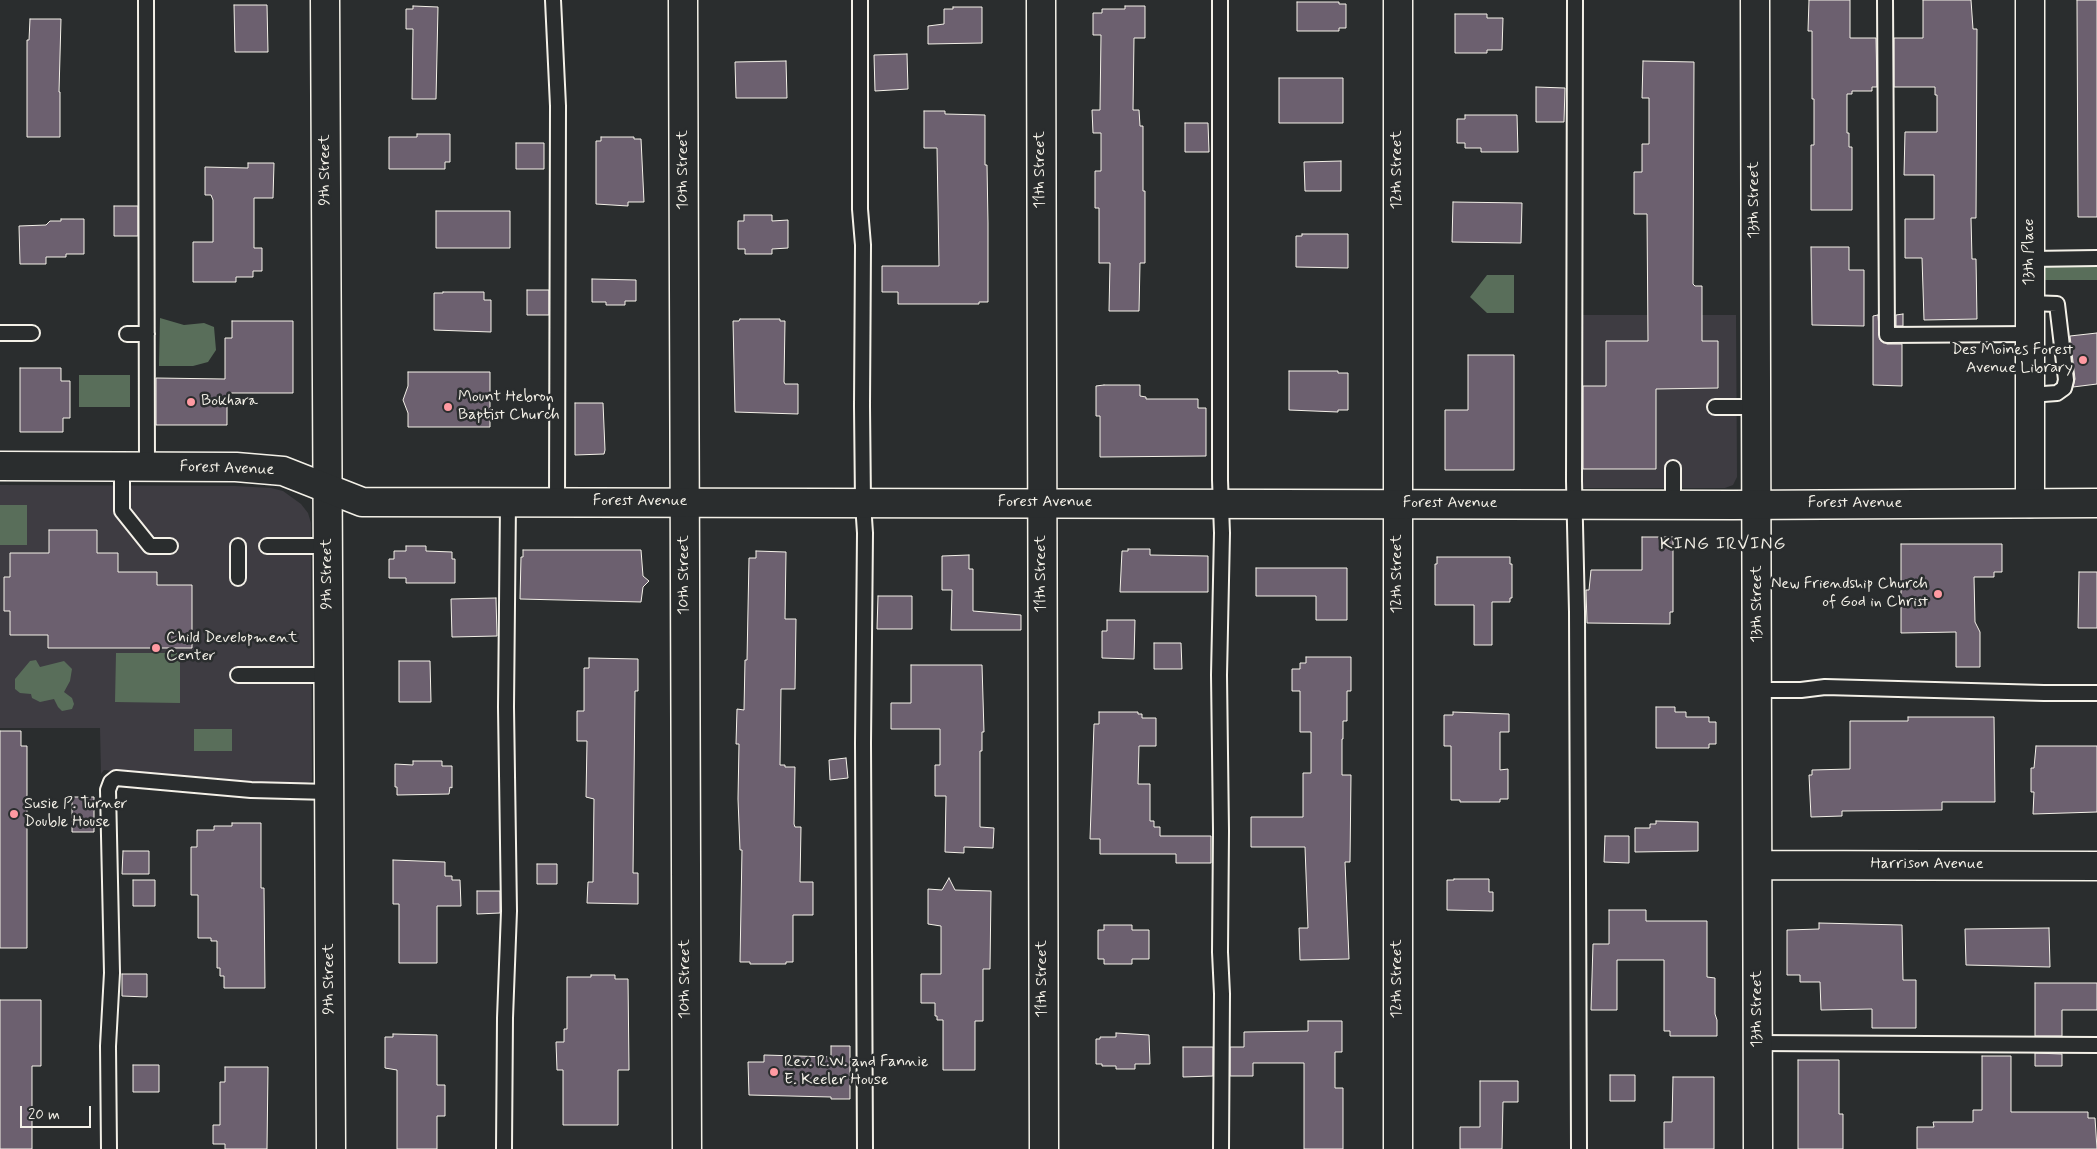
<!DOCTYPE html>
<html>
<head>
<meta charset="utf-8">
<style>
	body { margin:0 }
	#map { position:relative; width:2097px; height:1149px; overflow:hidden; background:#2a2d2e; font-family:Mynerve,sans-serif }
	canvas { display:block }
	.scale { position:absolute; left:20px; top:1106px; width:71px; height:22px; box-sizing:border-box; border:2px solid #f4f1e8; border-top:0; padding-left:6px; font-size:15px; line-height:18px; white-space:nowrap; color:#f4f1e8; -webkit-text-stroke:4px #2a2d2e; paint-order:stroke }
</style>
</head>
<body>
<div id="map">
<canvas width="2097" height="1149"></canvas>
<div class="scale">20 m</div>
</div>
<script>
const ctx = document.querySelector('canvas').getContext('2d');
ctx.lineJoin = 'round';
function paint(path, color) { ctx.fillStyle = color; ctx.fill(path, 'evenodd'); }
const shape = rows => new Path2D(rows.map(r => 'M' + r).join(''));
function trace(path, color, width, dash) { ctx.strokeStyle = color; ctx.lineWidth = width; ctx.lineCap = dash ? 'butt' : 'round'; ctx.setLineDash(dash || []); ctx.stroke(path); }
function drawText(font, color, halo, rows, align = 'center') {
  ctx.font = font + ' Mynerve,sans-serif'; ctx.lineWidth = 5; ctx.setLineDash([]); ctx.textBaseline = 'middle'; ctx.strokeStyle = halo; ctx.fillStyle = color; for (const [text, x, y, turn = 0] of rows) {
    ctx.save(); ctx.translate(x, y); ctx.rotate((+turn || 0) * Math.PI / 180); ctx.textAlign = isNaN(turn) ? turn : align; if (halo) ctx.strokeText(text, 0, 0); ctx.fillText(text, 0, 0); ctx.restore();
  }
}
paint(shape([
	[1580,315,1736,315,1737,477,1733,485,1725,488,1581,488],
	[0,485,235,486,271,488,283,491,301,504,308,513,311,523,312,781,300,785,252,784,195,780,104,770,101,774,100,728,0,728]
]), '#3e3c42');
paint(shape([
	[2046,266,2097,266,2097,280,2041,280,2041,268],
	[1487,275,1514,275,1514,313,1487,313,1470,297],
	[160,318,184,325,204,323,214,327,216,350,208,362,193,366,159,366],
	[79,375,130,375,130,407,79,407],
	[0,505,27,505,27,545,0,545],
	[116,653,180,653,180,703,115,702],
	[36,660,40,667,64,661,72,669,70,681,64,692,72,698,74,704,72,709,62,711,58,707,54,699,40,702,32,698,31,694,20,693,15,689,15,679,30,661],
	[194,729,232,729,232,751,194,751]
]), '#596e5a');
const building = shape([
	[1809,0,1850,0,1850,38,1876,38,1877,87,1872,87,1872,91,1852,91,1852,94,1847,94,1847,133,1849,133,1849,147,1852,147,1852,210,1811,210,1811,145,1814,145,1814,99,1812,99,1812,31,1808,31,1809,0],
	[1923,0,1971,0,1973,29,1977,29,1976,218,1971,218,1972,259,1976,259,1977,319,1924,320,1922,258,1905,258,1905,219,1934,219,1934,175,1904,175,1905,132,1937,132,1937,95,1935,95,1935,87,1894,87,1894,38,1923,38,1923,0],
	[2077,0,2097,0,2097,217,2078,217,2077,0],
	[1297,2,1339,2,1339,4,1346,4,1346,28,1339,28,1339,31,1297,31,1297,2],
	[234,5,267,5,268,52,235,52,234,5],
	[413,6,438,7,436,99,412,99,413,29,406,29,406,9,413,9,413,6],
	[1125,6,1145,6,1145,38,1134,38,1133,110,1139,110,1140,126,1143,126,1143,191,1145,191,1145,263,1140,263,1139,311,1109,311,1110,263,1099,263,1099,208,1095,208,1095,171,1101,171,1101,133,1093,133,1092,110,1100,110,1101,35,1093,35,1093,13,1102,13,1102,9,1125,9,1125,6],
	[953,7,982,7,982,43,928,44,928,26,944,24,944,9,953,9,953,7],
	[1455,14,1487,14,1487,18,1503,18,1502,50,1487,50,1487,53,1455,53,1455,14],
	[30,19,61,19,59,92,60,92,60,137,27,137,27,40,29,40,30,19],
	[907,54,908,89,875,91,874,55,907,54],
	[786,61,787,98,736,98,735,62,786,61],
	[1643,61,1694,62,1693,284,1695,286,1702,286,1702,341,1718,341,1718,388,1656,389,1656,469,1583,469,1583,386,1606,386,1606,341,1648,341,1647,214,1634,214,1634,172,1642,172,1642,144,1649,144,1649,98,1642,98,1643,61],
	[1279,78,1343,78,1343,123,1279,123,1279,78],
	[1536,87,1565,88,1564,122,1536,122,1536,87],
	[924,111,945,111,945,114,985,115,985,165,987,165,988,223,988,302,979,302,979,304,898,304,898,292,882,292,882,266,939,266,937,148,924,148,924,111],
	[1465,115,1517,115,1518,152,1481,152,1481,148,1465,148,1465,143,1457,143,1457,119,1465,119,1465,115],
	[1185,123,1208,123,1209,152,1185,152,1185,123],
	[417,134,450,134,450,162,445,162,445,169,389,169,389,137,417,137,417,134],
	[601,137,634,137,634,139,641,139,644,202,628,202,628,206,596,204,596,141,601,141,601,137],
	[516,143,544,143,544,169,516,169,516,143],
	[1341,161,1341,191,1305,191,1304,162,1341,161],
	[248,163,274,163,273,198,254,198,254,248,262,248,262,271,253,271,253,277,236,277,236,282,193,282,193,242,213,242,213,200,211,195,205,195,205,167,248,168,248,163],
	[1453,202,1522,203,1521,243,1452,242,1453,202],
	[114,206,138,206,138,236,114,236,114,206],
	[436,211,510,211,510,248,436,248,436,211],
	[744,215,772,215,772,221,788,220,788,248,772,249,772,254,745,254,745,249,738,249,738,221,744,221,744,215],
	[61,219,84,219,84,254,66,254,66,257,46,257,46,264,20,264,19,226,46,225,50,221,61,221,61,219],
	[1302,234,1348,234,1348,268,1296,267,1296,236,1302,236,1302,234],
	[1811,247,1849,247,1849,270,1864,270,1864,326,1812,325,1811,247],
	[592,279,636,280,636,301,625,301,625,305,606,305,606,302,592,302,592,279],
	[527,290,549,290,549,315,527,315,527,290],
	[443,292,484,292,484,300,491,300,491,332,434,330,434,293,443,293,443,292],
	[1903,314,1903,326,1896,326,1896,315,1903,314],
	[1878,315,1880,340,1887,344,1902,344,1902,386,1873,385,1873,316,1878,315],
	[740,319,780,319,780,321,785,321,784,382,785,384,798,384,798,414,735,412,733,321,739,321,740,319],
	[232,321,293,321,293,393,227,393,227,425,156,425,156,378,225,379,225,338,232,338,232,321],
	[2097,333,2097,384,2073,387,2075,379,2070,336,2097,333],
	[1468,355,1514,355,1514,470,1445,470,1445,410,1468,410,1468,355],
	[20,368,61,368,61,381,70,381,70,418,63,418,63,432,20,432,20,368],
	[1289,371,1338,371,1338,373,1348,373,1348,410,1338,410,1338,412,1289,410,1289,371],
	[408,372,490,372,490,427,408,427,408,413,403,400,408,386,408,372],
	[1104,385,1140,385,1140,396,1146,397,1146,399,1198,399,1198,408,1206,408,1206,456,1100,457,1100,416,1096,416,1096,386,1104,385],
	[575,403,603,403,605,450,604,454,575,455,575,403],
	[49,530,97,530,97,553,118,553,118,572,157,572,157,585,192,585,192,648,48,648,48,635,10,635,10,611,4,611,4,577,10,577,10,553,49,553,49,530],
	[1642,537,1673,537,1673,612,1670,612,1670,624,1587,623,1586,590,1589,590,1591,570,1642,570,1642,537],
	[1901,544,2002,544,2002,572,1994,572,1994,577,1974,577,1975,622,1980,632,1980,667,1956,667,1956,632,1901,633,1901,544],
	[406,546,426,546,426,551,452,552,452,559,455,559,455,583,406,583,406,578,389,578,389,559,394,559,394,551,406,551,406,546],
	[1128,549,1150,549,1150,555,1208,556,1208,592,1120,592,1122,551,1128,551,1128,549],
	[523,550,641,550,643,576,649,581,643,587,641,602,520,599,521,557,523,557,523,550],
	[756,551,786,552,785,619,796,619,795,689,781,689,780,765,785,765,785,767,795,767,794,824,795,827,801,827,800,882,813,882,813,915,793,915,793,962,786,962,786,964,750,964,750,962,740,962,742,850,740,850,738,799,739,744,736,744,737,709,744,710,745,660,747,660,749,558,756,558,756,551],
	[969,555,969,569,973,569,973,611,1021,615,1021,630,951,630,952,590,942,590,942,556,969,555],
	[1437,557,1510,557,1510,564,1512,564,1512,598,1510,598,1510,602,1492,602,1492,645,1474,645,1474,605,1435,605,1435,564,1437,564,1437,557],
	[1256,568,1347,568,1347,620,1316,620,1316,596,1256,596,1256,568],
	[2079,572,2097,572,2097,628,2078,628,2079,572],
	[878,596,912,596,912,629,877,629,878,596],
	[496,598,497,636,452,637,451,599,496,598],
	[1107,620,1135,620,1134,659,1102,658,1102,631,1107,631,1107,620],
	[1154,643,1181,643,1182,669,1154,669,1154,643],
	[1306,657,1351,657,1351,691,1347,691,1347,721,1343,721,1343,739,1342,739,1342,775,1351,775,1350,862,1345,862,1349,959,1300,960,1299,928,1308,928,1305,847,1251,847,1251,817,1303,817,1303,773,1311,773,1311,732,1300,732,1300,691,1292,691,1292,669,1300,669,1300,663,1306,663,1306,657],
	[589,658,638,659,638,691,635,691,633,873,638,873,638,904,587,903,588,882,593,882,594,799,586,797,587,741,577,741,577,711,584,711,584,668,589,668,589,658],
	[399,661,430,661,431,702,399,702,399,661],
	[911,665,982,665,984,732,982,732,982,751,980,751,980,827,994,828,993,848,964,847,964,853,945,852,946,796,935,796,935,765,940,765,940,729,891,729,891,703,911,703,911,665],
	[1656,707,1675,707,1675,712,1686,712,1686,717,1709,717,1709,722,1716,722,1716,744,1709,744,1709,748,1656,748,1656,707],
	[1099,712,1138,712,1138,714,1142,714,1142,718,1156,718,1156,746,1139,746,1138,784,1150,784,1150,821,1154,821,1154,827,1160,827,1160,836,1211,836,1211,863,1176,863,1176,854,1100,854,1100,839,1090,839,1094,724,1099,724,1099,712],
	[1453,712,1509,714,1509,732,1500,732,1500,770,1508,769,1508,799,1500,799,1500,802,1460,802,1460,800,1451,800,1451,746,1444,746,1444,715,1453,715,1453,712],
	[1908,717,1994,717,1995,802,1942,802,1942,810,1842,811,1842,816,1811,817,1809,775,1812,775,1812,770,1850,769,1850,721,1908,721,1908,717],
	[0,731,21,731,21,746,27,746,27,948,0,948,0,731],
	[2036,746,2097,746,2097,812,2033,814,2034,792,2031,792,2031,768,2034,768,2036,746],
	[846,758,848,778,830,780,829,760,846,758],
	[413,761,442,761,442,766,452,766,452,788,450,787,449,794,397,795,397,787,395,787,395,764,413,765,413,761],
	[72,797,94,797,94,832,72,832,72,797],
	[1656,821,1698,822,1698,851,1635,852,1635,828,1650,828,1650,824,1656,824,1656,821],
	[232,823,261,823,261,888,264,888,265,988,224,988,224,976,220,976,220,968,217,968,217,941,211,941,211,938,198,938,198,895,191,895,191,847,197,847,197,830,214,830,214,826,232,826,232,823],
	[1605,836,1629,836,1629,863,1604,862,1605,836],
	[123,851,149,851,149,874,122,874,123,851],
	[393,860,445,862,445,876,452,876,452,880,460,880,461,906,437,906,437,963,399,963,399,904,393,904,393,860],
	[537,864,557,864,557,884,537,884,537,864],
	[949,878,955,890,991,891,990,969,983,969,983,1021,975,1021,975,1070,943,1070,943,1020,937,1020,937,1016,935,1016,935,1003,921,1003,921,974,941,974,941,926,928,924,928,889,942,890,949,878],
	[1454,879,1489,879,1489,892,1493,892,1493,911,1447,910,1447,880,1454,880,1454,879],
	[133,880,155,880,155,906,133,906,133,880],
	[477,891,500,891,500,913,477,914,477,891],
	[1609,910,1646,910,1646,921,1707,921,1707,977,1715,978,1715,1014,1717,1020,1717,1036,1670,1036,1670,1031,1664,1031,1664,960,1617,960,1617,1010,1591,1010,1593,944,1609,944,1609,910],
	[1819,923,1902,925,1903,980,1916,980,1916,1028,1872,1028,1872,1009,1821,1010,1820,982,1800,982,1800,975,1787,975,1787,930,1819,929,1819,923],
	[1104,925,1132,925,1132,930,1149,930,1149,959,1132,959,1132,964,1104,964,1104,959,1098,959,1098,930,1104,930,1104,925],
	[2049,928,2050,967,1966,965,1965,929,2049,928],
	[122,974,147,974,147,997,122,996,122,974],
	[591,975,615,975,615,979,628,979,629,1070,618,1070,618,1125,563,1125,563,1070,557,1070,556,1042,564,1042,564,1029,567,1029,567,977,591,977,591,975],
	[2035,983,2097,983,2097,1010,2062,1010,2062,1036,2035,1036,2035,983],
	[0,1000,41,1000,41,1066,32,1066,32,1149,0,1149,0,1000],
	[1308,1021,1342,1021,1342,1052,1335,1052,1335,1088,1343,1088,1343,1149,1304,1149,1304,1063,1253,1063,1253,1076,1230,1076,1230,1047,1244,1047,1244,1032,1308,1031,1308,1021],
	[1116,1033,1149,1035,1150,1064,1135,1064,1135,1069,1116,1069,1116,1066,1102,1066,1102,1064,1096,1064,1096,1039,1100,1039,1100,1037,1116,1037,1116,1033],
	[393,1034,437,1035,437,1085,445,1085,445,1116,437,1116,437,1149,397,1149,397,1070,385,1068,385,1037,393,1037,393,1034],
	[831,1046,850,1046,850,1099,831,1099,831,1097,749,1095,748,1062,764,1062,764,1055,831,1057,831,1046],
	[1183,1047,1213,1047,1213,1076,1183,1077,1183,1047],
	[2035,1053,2062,1054,2062,1066,2035,1066,2035,1053],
	[1982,1056,2011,1056,2011,1112,2088,1112,2088,1118,2095,1118,2097,1149,1917,1149,1917,1127,1934,1127,1933,1122,1973,1122,1973,1110,1982,1110,1982,1056],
	[1798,1060,1839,1060,1839,1114,1843,1114,1843,1149,1798,1149,1798,1060],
	[133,1065,159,1065,159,1092,133,1092,133,1065],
	[225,1067,268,1067,267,1149,225,1149,225,1144,213,1144,213,1125,220,1125,220,1082,225,1082,225,1067],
	[1610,1075,1635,1075,1635,1101,1610,1101,1610,1075],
	[1673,1077,1714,1077,1714,1149,1664,1149,1664,1122,1672,1122,1673,1077],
	[1480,1081,1518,1081,1518,1102,1503,1102,1502,1149,1460,1149,1460,1127,1480,1127,1480,1081]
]);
paint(building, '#6c606f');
trace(building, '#f4f1e8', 1);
const service = shape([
	[146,0,147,466],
	[553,0,558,106,557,502],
	[860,0,860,209,863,245,862,406,863,503,865,533,863,743,865,1149],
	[1220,0,1220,480,1222,533,1219,675,1221,831,1220,952,1222,994,1221,1149],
	[1575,0,1574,481,1577,612,1579,1149],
	[1885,0,1887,335,2030,334],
	[2030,259,2097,258],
	[2030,303,2057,304,2066,380,2064,388,2057,393,2030,395],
	[0,333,32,333],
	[127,334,147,334],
	[1715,407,1755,407],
	[122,466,122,511,150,546,170,546],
	[1673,468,1673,505],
	[238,546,238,578],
	[267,546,328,546],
	[238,675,329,675],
	[1758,690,1801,690,1825,687,2044,693,2097,693],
	[1758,1043,2097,1045],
	[109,1149,108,1046,112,973,108,790,111,782,116,778,251,790,329,792],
	[504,1149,505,1018,509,911,506,707,508,502]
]);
const minor = shape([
	[325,0,331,1149],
	[683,0,687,1149],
	[1041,0,1044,1149],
	[1398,0,1398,1149],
	[1755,0,1758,1149],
	[2030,0,2030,503],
	[1758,865,2097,866]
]);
const tertiary = shape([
	[0,466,236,467,283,471,362,502,1733,505,2097,503]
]);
trace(service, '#f4f1e8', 18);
trace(minor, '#f4f1e8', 31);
trace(tertiary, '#f4f1e8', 31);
trace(service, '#2a2d2e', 14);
trace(minor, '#2a2d2e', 28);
trace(tertiary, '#2a2d2e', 28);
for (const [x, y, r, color] of [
	[2083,360,5,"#ff9aa2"],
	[191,402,5,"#ff9aa2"],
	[448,407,5,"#ff9aa2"],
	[1938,594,5,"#ff9aa2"],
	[156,648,5,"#ff9aa2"],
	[14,814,5,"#ff9aa2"],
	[774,1072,5,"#ff9aa2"]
]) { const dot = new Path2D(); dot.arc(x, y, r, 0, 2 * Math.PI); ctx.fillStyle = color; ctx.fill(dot); trace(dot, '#2a2d2e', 2); }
drawText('16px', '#f4f1e8', '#2a2d2e', [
	["9th Street",326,170,-90],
	["10th Street",684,170,-90],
	["11th Street",1041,170,-90],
	["12th Street",1398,170,-90],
	["13th Street",1755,200,-90],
	["13th Place",2030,252,-90],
	["Forest Avenue",227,469,2],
	["Forest Avenue",640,502],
	["Forest Avenue",1045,503],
	["Forest Avenue",1450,504],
	["Forest Avenue",1855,504],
	["9th Street",328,574,-90],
	["11th Street",1042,574,-90],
	["12th Street",1398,574,-90],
	["10th Street",685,575,-90],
	["13th Street",1758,604,-90],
	["Harrison Avenue",1927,865],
	["9th Street",330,979,-90],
	["10th Street",686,979,-90],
	["11th Street",1043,979,-90],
	["12th Street",1398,979,-90],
	["13th Street",1758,1009,-90]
]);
drawText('16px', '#f4f1e8', '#2a2d2e', [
	["Des Moines Forest",2073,351,"right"],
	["Avenue Library",2073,369,"right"],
	["Mount Hebron",458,398],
	["Baptist Church",458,416],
	["Bokhara",201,402],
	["New Friendship Church",1928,585,"right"],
	["of God in Christ",1928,603,"right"],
	["Child Development",166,639],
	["Center",166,657],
	["Susie P. Turner",24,805],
	["Double House",24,823],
	["Rev. R.W. and Fannie",784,1063],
	["E. Keeler House",784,1081]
], 'left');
ctx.letterSpacing = '1px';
drawText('18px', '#f4f1e8', '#2a2d2e', [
	["KING IRVING",1723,545]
]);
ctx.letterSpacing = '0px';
</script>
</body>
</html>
